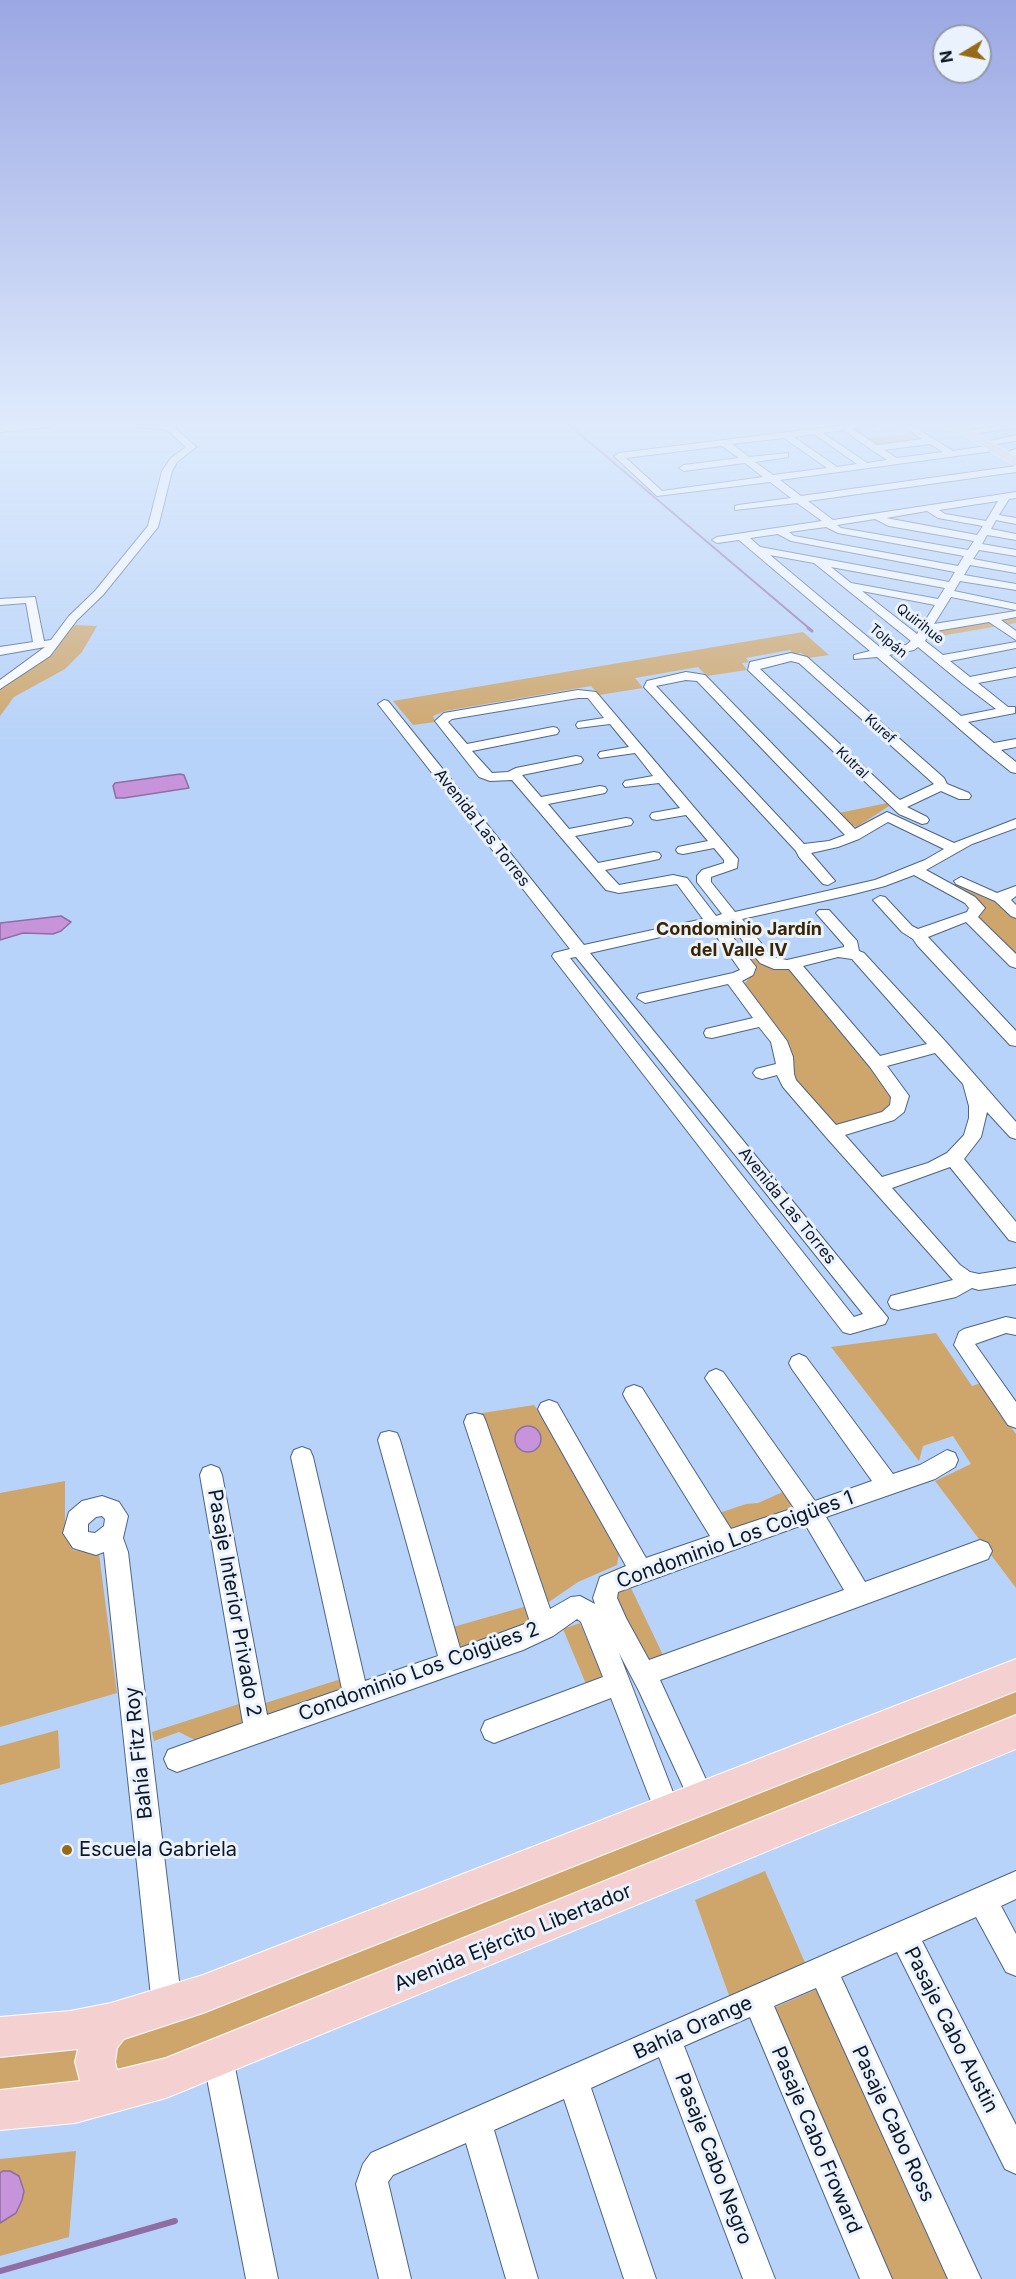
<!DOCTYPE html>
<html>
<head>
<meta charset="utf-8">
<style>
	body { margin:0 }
	#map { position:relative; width:1016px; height:2279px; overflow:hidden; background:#b8d3f9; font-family:Inter,sans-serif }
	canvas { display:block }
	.north { position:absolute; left:932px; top:24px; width:60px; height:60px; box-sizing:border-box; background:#eaf2fe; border:2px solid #929aa7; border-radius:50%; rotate:260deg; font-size:16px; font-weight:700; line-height:24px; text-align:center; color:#0d1624 }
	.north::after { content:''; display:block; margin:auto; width:21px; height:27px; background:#966a17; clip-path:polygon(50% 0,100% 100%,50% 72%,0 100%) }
</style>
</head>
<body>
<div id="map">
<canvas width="1016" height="2279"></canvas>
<div class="north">N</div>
</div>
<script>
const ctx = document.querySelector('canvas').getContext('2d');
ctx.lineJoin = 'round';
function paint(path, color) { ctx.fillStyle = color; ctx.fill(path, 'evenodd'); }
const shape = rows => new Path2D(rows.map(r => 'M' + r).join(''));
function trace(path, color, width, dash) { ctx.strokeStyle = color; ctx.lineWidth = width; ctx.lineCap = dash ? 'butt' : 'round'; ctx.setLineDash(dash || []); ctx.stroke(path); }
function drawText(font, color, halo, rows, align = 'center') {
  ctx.font = font + ' Inter,sans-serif'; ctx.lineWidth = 6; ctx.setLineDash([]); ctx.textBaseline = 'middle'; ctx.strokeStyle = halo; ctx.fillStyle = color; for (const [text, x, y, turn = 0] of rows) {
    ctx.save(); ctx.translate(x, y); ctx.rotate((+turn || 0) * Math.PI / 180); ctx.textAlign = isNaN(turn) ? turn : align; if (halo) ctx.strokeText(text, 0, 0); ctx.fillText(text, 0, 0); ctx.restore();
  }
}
paint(shape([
	[915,433,927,441,877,447,866,439],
	[1016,617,1016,623,929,638,932,632,937,630],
	[72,625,97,626,82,652,65,669,14,697,0,716,0,690,54,653],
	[803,632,829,655,809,658,801,653,794,654,790,650,746,658,749,662,742,663,747,670,707,676,698,667,635,678,643,688,599,695,591,686,445,711,433,716,435,722,413,725,393,701],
	[887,803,889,806,857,827,851,825,839,813],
	[961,885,985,898,1000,902,1016,916,1016,959,978,918,984,910,981,903,956,888],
	[750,948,766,966,789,969,895,1094,891,1112,835,1126,796,1083,744,984,752,975,752,962,743,950],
	[936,1333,972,1386,981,1383,1016,1434,1016,1588,935,1481,971,1464,953,1436,923,1446,919,1461,831,1347],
	[534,1405,544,1418,619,1553,617,1565,578,1582,549,1602,543,1600,476,1414],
	[65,1481,65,1532,73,1550,99,1554,117,1693,0,1727,0,1493],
	[785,1491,792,1501,790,1509,734,1530,725,1525,719,1513,746,1504,758,1503],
	[631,1588,663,1655,646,1662,615,1594],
	[527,1606,530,1620,527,1626,461,1649,456,1642,453,1627],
	[580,1623,603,1677,586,1684,563,1629],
	[341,1679,343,1690,268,1718,259,1705],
	[1016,1689,1016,1719,107,2082,109,2038],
	[242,1703,244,1717,240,1728,199,1742,179,1732,154,1741,152,1732],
	[58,1730,60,1768,0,1785,0,1746],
	[765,1871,806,1965,731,2001,695,1900],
	[824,1986,956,2279,883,2279,767,2011],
	[90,2042,86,2091,0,2099,0,2054],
	[76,2151,69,2237,0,2256,0,2159]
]), '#cea66b');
const water = shape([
	[180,774,184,775,189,788,124,798,116,798,113,786,115,783,180,774],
	[61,916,71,922,61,931,53,934,23,933,0,940,0,923,61,916],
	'515 1439a13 13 0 1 1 26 0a13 13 0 1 1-26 0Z',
	[3,2171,10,2171,19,2176,24,2191,22,2200,16,2213,0,2223,0,2173,3,2171]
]);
paint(water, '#c793db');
trace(water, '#8f6ea4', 1.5);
trace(shape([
	[568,424,810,629]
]), '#8f6ea4', 2);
trace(shape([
	[808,628,812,631]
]), '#8f6ea4', 3);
trace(shape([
	[0,2271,175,2221]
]), '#8f6ea4', 6);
const minor = shape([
	[25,424,54,424,50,427,0,432,0,426,25,424],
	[134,424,173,426,196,447,177,462,172,471,158,527,103,595,77,620,50,656,0,689,0,680,45,647,0,655,0,647,33,642,26,603,0,605,0,599,35,597,44,641,51,640,69,616,95,591,148,526,162,471,171,458,186,447,167,430,138,427,134,424],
	[852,424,876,424,853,429,877,445,922,439,900,424,910,424,953,451,993,445,998,448,993,451,780,480,801,496,1016,466,1016,472,808,501,833,520,1016,492,1016,498,1009,499,999,515,1016,518,1016,524,996,520,991,529,1016,534,1016,540,987,535,982,544,1016,550,1016,556,979,550,973,559,1016,567,1016,573,970,565,964,575,1016,584,1016,590,960,581,954,591,1016,604,1016,610,951,597,934,624,1016,611,1016,617,1001,620,1016,631,1016,640,989,622,930,632,925,641,943,655,1016,642,1016,648,950,661,970,677,1016,668,1016,676,978,683,1008,707,1015,707,1015,713,968,722,994,743,1016,739,1016,747,1001,750,1016,762,1016,773,1011,772,985,751,877,657,854,659,854,655,870,651,739,540,717,543,712,540,717,537,822,521,797,503,735,510,735,506,738,505,791,498,770,482,657,496,614,456,619,453,852,424],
	[843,430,872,450,887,460,867,463,823,433,843,430],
	[814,434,857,464,837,467,794,437,814,434],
	[784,438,827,468,773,475,755,462,788,457,788,453,749,457,732,444,784,438],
	[930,444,943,452,897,458,884,450,930,444],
	[722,446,739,458,684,465,679,468,684,471,745,463,763,477,662,491,626,458,722,446],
	[998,501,986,521,945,514,939,510,998,501],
	[927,511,938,518,983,526,977,535,886,518,927,511],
	[875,519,889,526,974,541,968,550,841,528,837,525,875,519],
	[826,527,838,533,964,556,958,566,794,536,789,532,826,527],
	[778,534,791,541,955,572,949,582,760,547,750,538,778,534],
	[770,555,814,563,911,641,906,645,882,649,770,555],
	[831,567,945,588,938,599,851,583,831,567],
	[862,591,935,605,917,634,862,591],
	[918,647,963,684,996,709,961,716,889,655,914,650,918,647],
	[1005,424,1016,424,1016,428,971,434,967,431,1005,424],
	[1016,435,1016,441,990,445,986,442,1016,435],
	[1016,449,1016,455,1009,456,1004,453,1016,449],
	[791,653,807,657,944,778,947,784,969,793,971,796,969,799,959,799,941,791,907,807,927,817,929,820,927,823,922,824,899,814,748,670,750,662,791,653],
	[791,661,799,663,934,784,900,800,895,796,760,669,791,661],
	[686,672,705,675,855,829,887,812,954,843,1016,819,1016,828,972,844,926,870,975,897,985,908,978,917,1016,954,1016,968,1010,966,966,922,928,937,1016,1031,1016,1046,1010,1045,917,945,913,939,902,932,873,900,880,896,885,897,912,926,918,929,967,912,969,908,965,903,914,875,885,886,854,894,742,919,772,957,787,960,844,947,844,945,816,913,819,910,829,910,857,941,859,951,864,953,946,1042,1016,1122,1016,1139,1010,1137,987,1112,981,1137,964,1159,1016,1222,1016,1242,1009,1240,950,1167,892,1188,960,1265,970,1272,979,1274,1016,1268,1016,1284,979,1290,972,1288,956,1297,898,1310,891,1308,888,1302,891,1296,953,1280,826,1137,783,1087,777,1075,762,1079,756,1077,753,1073,756,1069,776,1064,771,1042,759,1027,712,1038,706,1037,704,1033,706,1029,753,1018,728,984,645,1003,637,998,639,994,733,973,740,970,709,926,590,953,888,1318,885,1324,850,1334,843,1332,554,959,552,956,554,953,570,949,378,704,384,700,388,701,584,945,703,919,677,884,619,893,606,890,512,780,490,781,479,777,435,721,444,713,578,690,596,692,738,859,737,868,711,877,711,882,735,912,875,880,925,860,944,849,888,822,859,839,838,847,811,853,835,881,828,885,823,884,799,857,796,851,644,687,647,681,686,672],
	[686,680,697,681,845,835,829,841,804,844,656,686,686,680],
	[578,698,588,698,604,718,578,722,576,725,578,728,610,724,629,747,600,752,598,755,600,758,635,753,653,776,625,781,623,784,625,787,659,783,680,808,652,813,650,816,652,819,657,820,686,815,708,841,678,847,676,850,678,853,683,854,714,848,724,860,724,863,702,870,697,876,697,882,722,914,716,916,687,878,673,875,619,885,605,870,659,859,661,856,659,853,654,852,598,863,575,836,631,825,633,822,631,819,626,818,569,829,548,804,605,793,607,790,605,787,600,786,541,797,522,775,581,763,583,760,581,757,576,756,516,768,508,772,492,773,472,751,557,734,559,731,557,728,553,727,467,744,448,722,452,719,578,698],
	[728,922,760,963,774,969,789,969,870,1067,891,1097,890,1105,882,1112,836,1125,796,1080,794,1074,793,1057,787,1041,742,981,753,975,756,967,722,923,728,922],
	[576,957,863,1314,854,1317,570,958,576,957],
	[838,957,852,959,927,1044,880,1056,803,966,838,957],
	[935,1053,963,1084,969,1106,969,1118,964,1135,947,1153,928,1163,882,1177,845,1135,894,1120,904,1112,909,1096,887,1066,935,1053],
	[961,877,997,893,1016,886,1016,896,1011,900,1016,905,1016,918,1011,916,995,901,956,884,954,881,961,877],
	[1006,1317,1016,1319,1016,1335,1006,1333,975,1344,1016,1402,1016,1428,1008,1425,954,1345,959,1332,964,1329,1006,1317],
	[799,1354,806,1357,893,1474,920,1465,947,1450,955,1453,958,1460,955,1467,935,1479,826,1517,865,1582,980,1540,988,1543,992,1551,988,1559,660,1680,715,1799,711,1808,702,1812,693,1808,639,1691,619,1653,681,1813,677,1822,668,1826,659,1822,611,1698,494,1743,485,1739,481,1730,485,1721,603,1677,581,1622,577,1619,553,1636,523,1650,177,1772,168,1768,164,1759,168,1750,243,1723,200,1475,203,1468,211,1465,219,1468,222,1475,267,1715,342,1689,291,1457,294,1450,302,1447,310,1450,313,1457,365,1681,438,1656,378,1440,381,1433,389,1431,397,1433,400,1440,460,1648,530,1622,464,1422,467,1415,475,1413,483,1415,486,1422,550,1609,571,1597,580,1596,595,1604,593,1598,600,1577,626,1566,541,1415,538,1409,541,1403,549,1400,557,1403,646,1558,710,1536,626,1400,623,1394,626,1388,634,1385,642,1388,731,1529,794,1508,709,1384,705,1378,709,1372,716,1369,723,1372,815,1501,872,1481,792,1369,789,1363,792,1357,799,1354],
	[805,1524,844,1590,649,1660,626,1618,617,1598,618,1592,805,1524],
	[102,1496,119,1502,128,1516,123,1538,128,1552,182,2006,177,2016,167,2021,157,2016,152,2006,104,1552,96,1555,73,1548,63,1533,69,1512,82,1501,102,1496],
	[102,1516,105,1519,104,1526,95,1533,88,1532,88,1524,96,1517,102,1516],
	[1016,1871,1016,1899,1001,1906,1016,1934,1016,1976,1006,1972,976,1917,922,1941,1016,2125,1016,2174,1005,2169,897,1952,841,1977,981,2279,948,2279,816,1988,774,2006,892,2279,860,2279,750,2017,684,2046,775,2279,743,2279,659,2057,591,2088,656,2279,624,2279,564,2099,494,2130,538,2279,506,2279,466,2143,393,2175,388,2182,411,2279,379,2279,356,2184,363,2164,371,2153,1016,1871],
	[218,2043,229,2047,233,2058,278,2279,246,2279,203,2058,207,2047,218,2043]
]);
const major = shape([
	[0,424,18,424,16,426,0,429,0,424],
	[946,424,960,424,1016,457,1016,466,946,424],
	[1016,1659,1016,1691,203,2013,124,2039,117,2048,115,2062,117,2070,166,2058,1016,1715,1016,1749,166,2098,75,2123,0,2130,0,2090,80,2081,75,2062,78,2049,0,2057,0,2017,70,2011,111,2003,203,1975,1016,1659]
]);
trace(minor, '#4d6485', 2);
trace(major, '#fff', 2);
paint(minor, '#fff');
paint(major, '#f4d0d1');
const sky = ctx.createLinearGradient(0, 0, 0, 743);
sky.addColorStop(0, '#9ba7e3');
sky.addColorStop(0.57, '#dfebfc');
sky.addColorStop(1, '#dfebfc00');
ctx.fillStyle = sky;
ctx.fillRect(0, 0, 1016, 743);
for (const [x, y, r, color] of [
	[67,1850,6,"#966a17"]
]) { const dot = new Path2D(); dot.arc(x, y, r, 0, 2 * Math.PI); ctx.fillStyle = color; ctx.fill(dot); trace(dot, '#eaf2fe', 2); }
drawText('14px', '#0d1624', '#eaf2fe', [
	["Quirihue",920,624,38],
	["Tolpán",888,641,40],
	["Kuref",880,729,42],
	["Kutral",852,763,44]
]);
drawText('16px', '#0d1624', '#eaf2fe', [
	["Avenida Las Torres",482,828,52],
	["Avenida Las Torres",787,1206,51]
]);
drawText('bold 18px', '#3b2500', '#eaf2fe', [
	["Condominio Jardín",739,930],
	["del Valle IV",739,951]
]);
drawText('20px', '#0d1624', '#eaf2fe', [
	["Condominio Los Coigües 1",735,1540,-20],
	["Pasaje Interior Privado 2",234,1603,80],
	["Condominio Los Coigües 2",419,1672,-20],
	["Bahía Fitz Roy",139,1753,-96],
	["Avenida Ejército Libertador",513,1938,-22],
	["Bahía Orange",693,2028,-24],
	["Pasaje Cabo Austin",951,2030,63],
	["Pasaje Cabo Ross",893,2124,65],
	["Pasaje Cabo Froward",816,2140,67],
	["Pasaje Cabo Negro",713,2159,69]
]);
drawText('20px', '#0d1624', '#eaf2fe', [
	["Escuela Gabriela",79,1850]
], 'left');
</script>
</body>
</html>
